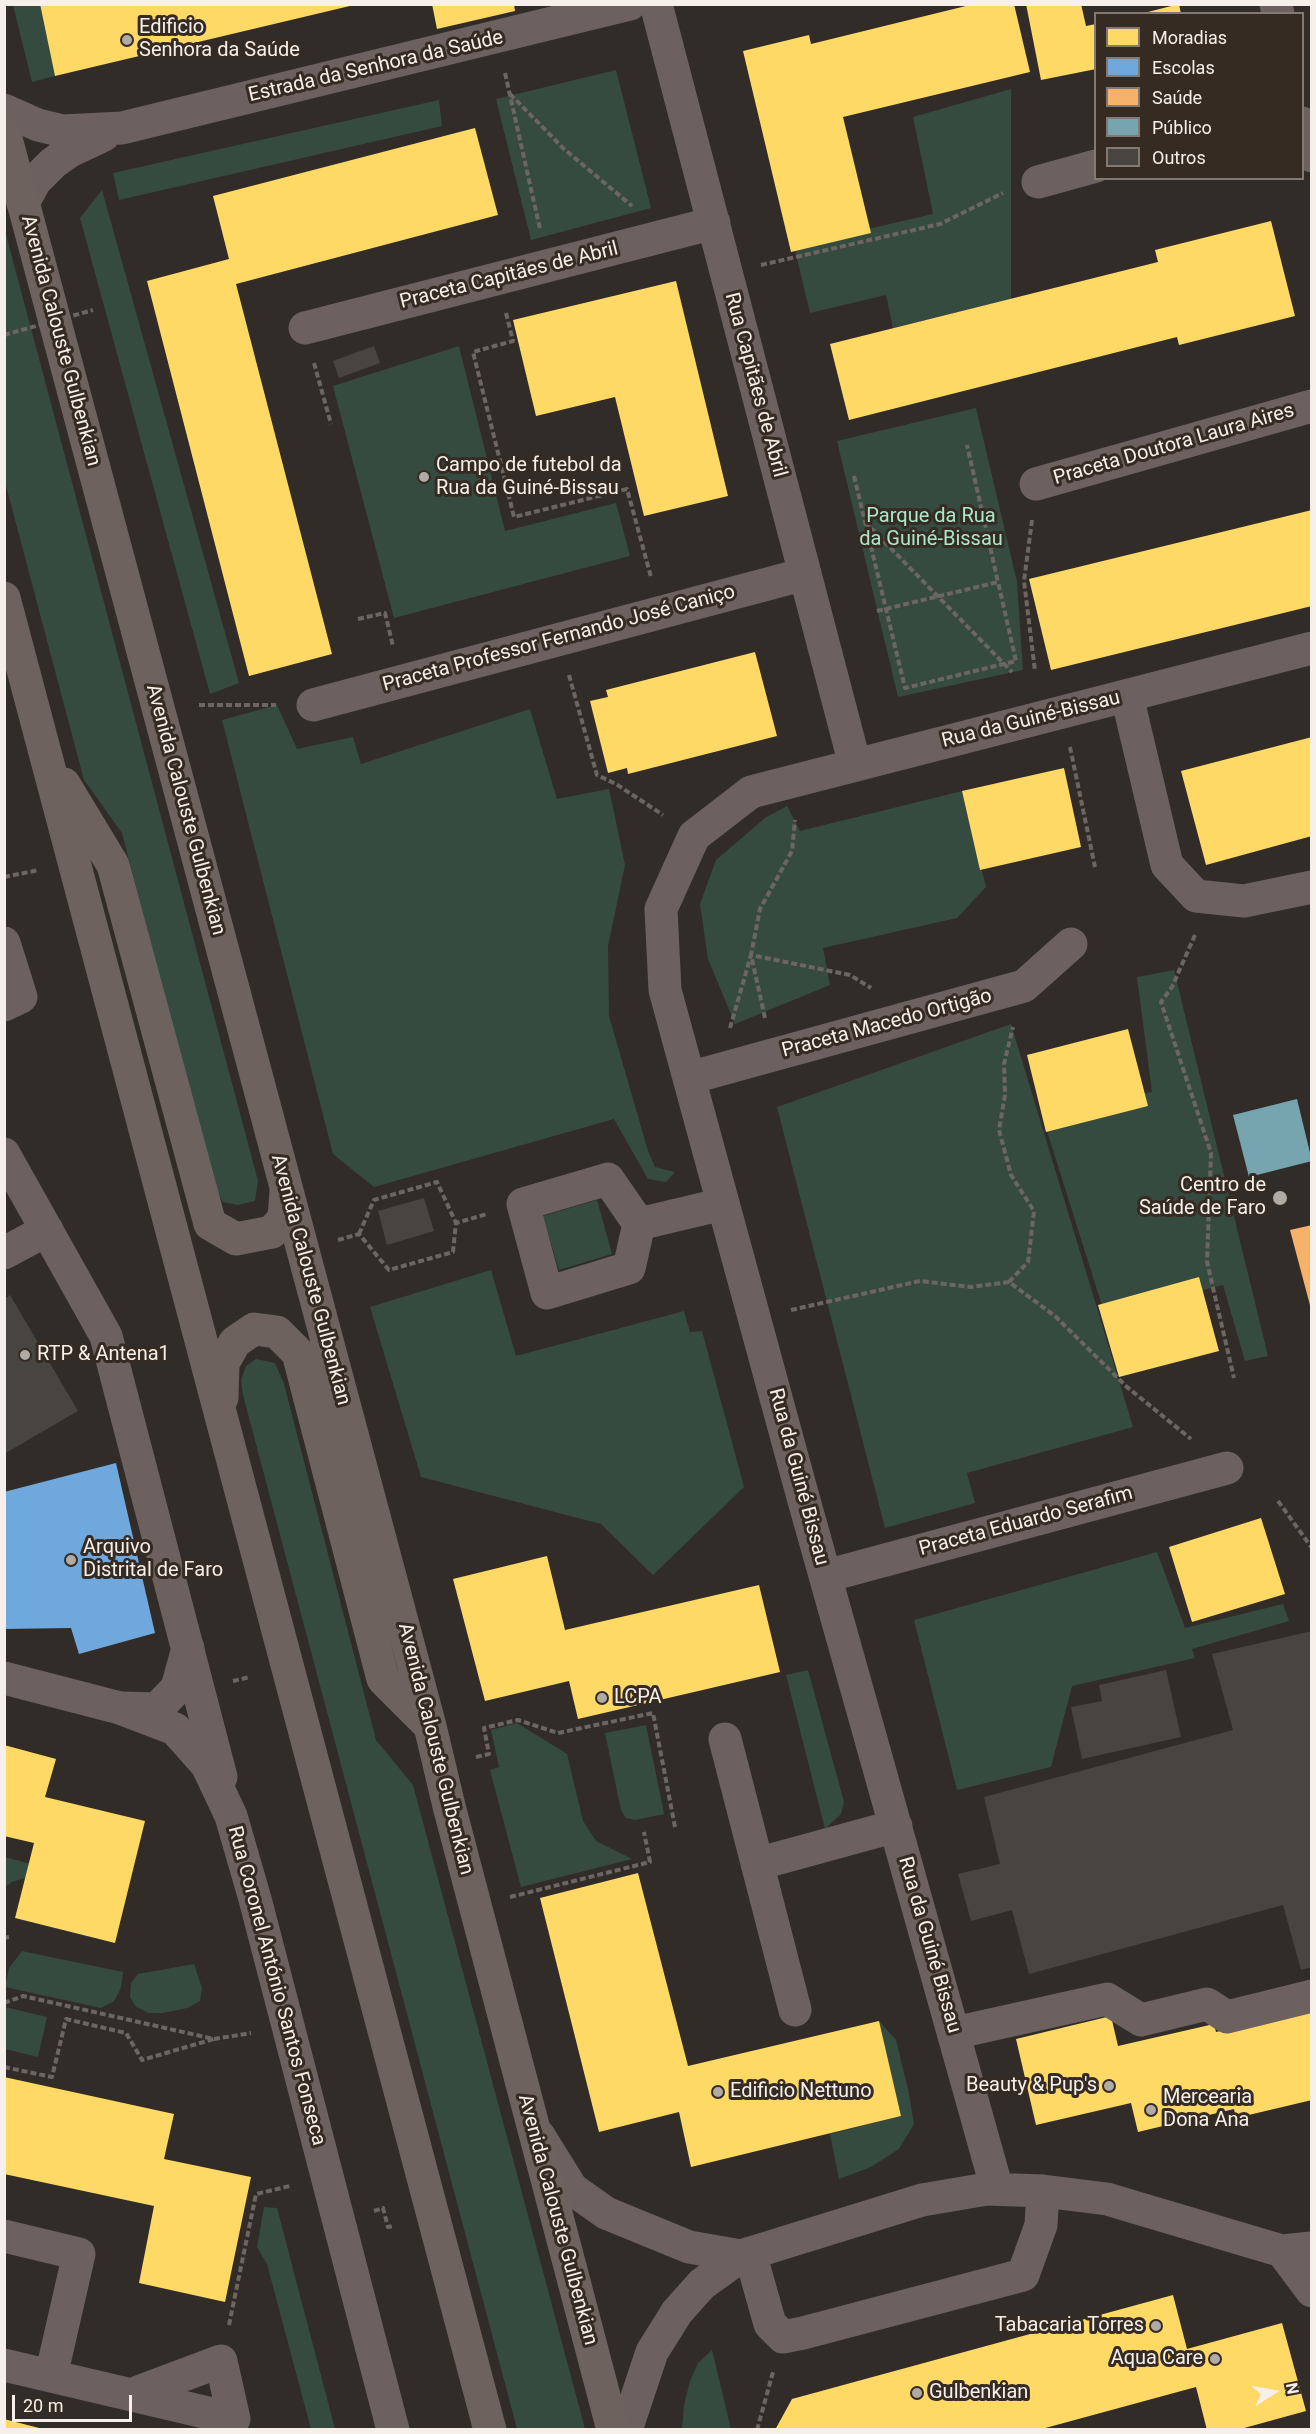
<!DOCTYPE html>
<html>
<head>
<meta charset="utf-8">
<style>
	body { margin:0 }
	#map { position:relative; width:1316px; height:2434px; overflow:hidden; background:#312c27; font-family:Roboto,sans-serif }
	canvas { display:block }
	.frame { position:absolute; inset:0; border:6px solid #f6efea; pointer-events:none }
	.legend { position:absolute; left:1094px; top:12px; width:210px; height:168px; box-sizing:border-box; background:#352b23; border:2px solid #827973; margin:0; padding:8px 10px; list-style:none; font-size:18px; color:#f6efea }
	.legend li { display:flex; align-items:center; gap:12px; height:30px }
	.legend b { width:30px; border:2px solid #827973 }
	.north { position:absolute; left:1244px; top:2362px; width:60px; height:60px; -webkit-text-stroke:4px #352b23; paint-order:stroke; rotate:79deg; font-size:16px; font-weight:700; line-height:24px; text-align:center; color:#f6efea }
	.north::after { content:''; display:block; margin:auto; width:21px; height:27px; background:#f6efea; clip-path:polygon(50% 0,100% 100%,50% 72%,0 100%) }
	.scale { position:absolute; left:12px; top:2395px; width:120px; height:27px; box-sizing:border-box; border:3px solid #f6efea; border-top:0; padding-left:8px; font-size:18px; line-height:21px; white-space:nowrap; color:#f6efea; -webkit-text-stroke:4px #352b23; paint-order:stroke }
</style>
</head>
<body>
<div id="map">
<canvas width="1316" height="2434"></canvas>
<div class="frame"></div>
<ul class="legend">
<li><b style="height:16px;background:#ffd966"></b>Moradias</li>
<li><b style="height:16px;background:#6fa8dc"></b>Escolas</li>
<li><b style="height:16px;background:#f6b26b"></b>Saúde</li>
<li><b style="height:16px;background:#76a5af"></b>Público</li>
<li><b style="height:16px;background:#484440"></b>Outros</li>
</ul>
<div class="north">N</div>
<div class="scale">20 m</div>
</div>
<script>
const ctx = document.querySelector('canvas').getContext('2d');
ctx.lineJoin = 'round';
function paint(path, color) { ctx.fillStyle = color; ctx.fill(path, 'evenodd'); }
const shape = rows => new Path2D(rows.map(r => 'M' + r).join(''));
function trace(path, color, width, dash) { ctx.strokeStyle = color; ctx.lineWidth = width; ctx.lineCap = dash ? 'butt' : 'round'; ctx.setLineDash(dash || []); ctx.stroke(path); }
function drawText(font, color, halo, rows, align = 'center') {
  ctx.font = font + ' Roboto,sans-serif'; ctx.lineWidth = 6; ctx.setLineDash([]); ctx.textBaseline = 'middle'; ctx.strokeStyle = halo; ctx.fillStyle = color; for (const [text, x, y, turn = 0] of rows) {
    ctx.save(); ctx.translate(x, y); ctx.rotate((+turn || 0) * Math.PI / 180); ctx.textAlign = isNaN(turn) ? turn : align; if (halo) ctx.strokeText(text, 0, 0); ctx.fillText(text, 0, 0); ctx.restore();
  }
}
paint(shape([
	[13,5,40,5,55,76,32,82],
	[616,70,651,208,531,240,496,99],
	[1011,89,1011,299,893,328,886,295,810,313,794,246,933,214,913,117],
	[439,100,442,126,119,200,113,173],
	[102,190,239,683,210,694,80,218],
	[4,227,258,1181,255,1201,238,1205,223,1202,214,1186,122,833,84,780,5,482],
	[459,346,505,531,616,503,630,556,394,618,333,386],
	[976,408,1017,582,1023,670,898,697,837,441],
	[277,705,297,749,353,737,361,764,530,709,557,799,609,789,625,865,608,946,609,1016,648,1151,655,1167,675,1172,666,1182,648,1179,614,1119,374,1187,333,1154,222,720],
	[962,791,986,887,957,918,823,948,830,985,735,1024,708,959,700,904,716,860,765,818,787,806,800,831],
	[1174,970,1268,1356,1245,1361,1223,1285,1105,1315,1041,1112,1152,1092,1137,977],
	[1011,1024,1133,1427,967,1473,975,1503,885,1528,777,1107],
	[597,1200,612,1254,559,1270,543,1216],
	[491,1270,516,1356,684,1311,690,1332,702,1331,744,1487,653,1575,601,1524,421,1477,370,1307],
	[256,1359,275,1363,284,1384,376,1740,413,1785,585,2429,517,2429,243,1395,241,1380,246,1366],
	[1157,1552,1185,1628,1283,1604,1289,1621,1192,1649,1195,1658,1072,1686,1051,1767,957,1790,914,1620],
	[808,1670,844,1802,841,1814,825,1829,786,1675],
	[517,1723,567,1754,583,1821,596,1841,632,1859,521,1887,490,1770,499,1767,491,1730],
	[646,1725,664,1814,635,1820,626,1818,621,1810,605,1733],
	[5,1857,31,1864,28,1877,12,1882,5,1887],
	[22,1951,123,1972,121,1988,114,2001,101,2008,5,1987,9,1968],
	[194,1964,202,1988,200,2001,187,2008,163,2013,149,2013,136,2007,130,1997,131,1983,138,1974],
	[5,2007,47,2017,38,2057,5,2049],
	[879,2021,896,2040,908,2089,914,2124,899,2149,871,2167,839,2179,830,2134,901,2116],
	[264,2207,277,2208,335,2429,311,2429,267,2264,257,2247],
	[712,2350,731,2429,682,2429,684,2405,690,2381,698,2363]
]), '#364b40');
paint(shape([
	[40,4,353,4,354,5,55,76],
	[432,4,514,4,515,11,437,29],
	[974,4,1014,4,1030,72,843,117,871,233,791,252,743,51,809,35,811,44],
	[1026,4,1081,4,1086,26,1096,24,1096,69,1041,80],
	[1179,4,1181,14,1144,14,1144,13],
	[475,128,498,215,236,284,332,654,249,676,147,281,229,259,213,196],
	[1271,221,1295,316,1179,345,1177,337,849,420,830,344,1158,262,1155,250],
	[676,281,728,496,644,516,615,397,536,416,513,320],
	[1312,510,1312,606,1051,670,1029,579],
	[755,652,777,736,628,774,627,768,608,773,590,701,608,697,606,690],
	[1312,737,1312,836,1206,865,1181,771],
	[1064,768,1081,847,980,870,962,791],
	[1128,1029,1148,1106,1046,1132,1027,1055],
	[1199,1277,1219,1351,1119,1377,1098,1305],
	[1261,1518,1285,1594,1192,1622,1169,1547],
	[547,1556,565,1630,759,1585,780,1672,578,1719,569,1681,485,1701,453,1579],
	[4,1745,56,1759,45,1797,145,1821,115,1943,15,1918,34,1843,4,1836],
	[638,1873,688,2066,879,2021,901,2116,691,2167,679,2112,599,2132,540,1898],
	[1312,2009,1312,2100,1236,2118,1234,2109,1138,2132,1131,2103,1036,2125,1016,2039,1111,2016,1118,2046,1214,2024,1216,2032],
	[4,2077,174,2114,164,2159,251,2177,225,2302,139,2283,154,2206,4,2174],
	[1173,2295,1187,2349,1282,2323,1306,2411,1237,2430,1207,2430,1196,2387,1038,2430,775,2430,792,2399],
	[4,2419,43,2429,43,2430,4,2430]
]), '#ffd966');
paint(shape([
	[116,1463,155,1633,79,1654,71,1628,4,1629,4,1492]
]), '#6fa8dc');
paint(shape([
	[1312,1225,1312,1309,1311,1309,1290,1230]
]), '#f6b26b');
paint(shape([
	[1297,1099,1312,1161,1249,1177,1233,1115]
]), '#76a5af');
paint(shape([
	[374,346,380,363,339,378,333,361],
	[424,1198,434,1231,387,1245,378,1211],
	[10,1295,78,1411,4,1454,4,1299],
	[1312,1631,1312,1967,1301,1970,1283,1905,1029,1974,1012,1910,971,1921,958,1874,1000,1864,984,1797,1233,1730,1212,1654],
	[1166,1670,1181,1737,1082,1759,1071,1707,1102,1701,1099,1685]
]), '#484440');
trace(shape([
	[505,73,540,229],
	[510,94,564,149,632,206],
	[761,265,940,224,1003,193],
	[506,313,513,341,473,352,514,517,627,489,651,577],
	[314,363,331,424],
	[854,476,905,688,1016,661,998,582],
	[1032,520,1024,581,1035,671],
	[865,522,1012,672],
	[877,611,998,582,967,445],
	[358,619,385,613,393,646],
	[569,675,597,775,616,784,663,815],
	[199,705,276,705],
	[1070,747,1095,867],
	[4,877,39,870],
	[1195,935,1172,987,1161,1002,1211,1153,1207,1262,1234,1378],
	[765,1018,751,955,760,909,792,851,795,820],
	[730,1028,751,955,850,975,871,988],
	[359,1234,374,1200,437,1182,456,1223],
	[338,1240,359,1234,389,1270,453,1252,456,1223,487,1214],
	[1009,1282,1028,1262,1034,1211,1011,1175,999,1130,1005,1095,1004,1064,1013,1027],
	[791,1310,920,1281,971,1287,1009,1282,1055,1316,1127,1387,1191,1439],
	[1278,1501,1312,1548],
	[233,1681,250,1677],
	[476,1757,489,1754,484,1728,518,1720,558,1733,653,1713,675,1827],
	[510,1897,650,1862,644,1832],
	[4,1938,9,1937],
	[4,2003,23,1996,214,2039,251,2033],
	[4,2067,52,2077,66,2019,126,2033,142,2060,214,2039],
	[374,2211,383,2208,388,2227,394,2226],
	[229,2325,256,2194,290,2186],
	[757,2430,773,2372]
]), '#6d6562', 4, [6, 3]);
trace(shape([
	[656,4,855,765],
	[1276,4,1278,14],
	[4,110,38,125,63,131,122,128,630,4],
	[1302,123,1312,156],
	[1038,182,1096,166],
	[23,203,35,181,53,163,70,151,104,135],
	[305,328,714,223],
	[1036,484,1312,406],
	[1127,696,1167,865,1196,896,1244,901,1312,887],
	[313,705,805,574],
	[4,943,21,997,4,1005],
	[689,1078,1024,986,1071,944],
	[4,1154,106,1336,221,1777],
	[639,1224,629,1268,547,1293,523,1204,608,1179,639,1224,723,1204],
	[4,1253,47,1230],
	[826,1576,1227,1468],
	[4,1678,120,1708,175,1729,207,1765,231,1816,255,1899,393,2430],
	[124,1708,157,1709,177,1688,188,1648],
	[725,1739,795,2010],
	[757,1864,896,1826],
	[954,2033,1107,1999,1141,2020,1207,2004,1227,2017,1312,1996],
	[539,2136,572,2189,606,2213,689,2247,741,2256],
	[997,2189,803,1497,665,990,661,909,694,836,751,792,1312,648],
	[4,2236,79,2254,51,2376],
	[1282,2251,1312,2291],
	[750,2253,770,2324,783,2337,803,2333,1023,2275,1041,2225,1043,2191],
	[4,2365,234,2419,221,2361,133,2394],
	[626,2430,652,2352,677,2312,702,2284,741,2256,922,2200,987,2189,1043,2191,1107,2199,1282,2251,1312,2248]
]), '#6c615e', 33);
trace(shape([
	[4,131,430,1726,449,1806,613,2430],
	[4,598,490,2430],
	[64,784,113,865,210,1224,236,1239,272,1232,284,1218,286,1191],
	[222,1398,223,1363,235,1342,254,1329,277,1332,298,1353,383,1679,429,1725]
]), '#6d625d', 33);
trace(shape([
	[4,335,93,310]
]), '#6d6562', 4, [6, 3]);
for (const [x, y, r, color] of [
	[127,40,6,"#b1aba6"],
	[424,477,6,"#b1aba6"],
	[1280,1198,8,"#b1aba6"],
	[25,1355,6,"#b1aba6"],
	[71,1560,6,"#b1aba6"],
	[602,1698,6,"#b1aba6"],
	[1109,2086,6,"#b1aba6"],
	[718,2092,6,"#b1aba6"],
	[1151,2110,6,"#b1aba6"],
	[1156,2326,6,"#b1aba6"],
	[1215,2359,6,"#b1aba6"],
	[917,2393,6,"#b1aba6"]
]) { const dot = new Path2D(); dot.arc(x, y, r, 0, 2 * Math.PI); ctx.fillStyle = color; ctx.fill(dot); trace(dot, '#352b23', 2); }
drawText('20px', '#f6efea', '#352b23', [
	["Edificio",139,28],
	["Senhora da Saúde",139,51],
	["Campo de futebol da",436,466],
	["Rua da Guiné-Bissau",436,489],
	["Centro de",1266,1186,"right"],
	["Saúde de Faro",1266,1209,"right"],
	["RTP & Antena1",37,1355],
	["Arquivo",83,1548],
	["Distrital de Faro",83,1571],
	["LCPA",614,1698],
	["Beauty & Pup's",1097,2086,"right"],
	["Edificio Nettuno",730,2092],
	["Mercearia",1163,2098],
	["Dona Ana",1163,2121],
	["Tabacaria Torres",1144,2326,"right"],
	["Aqua Care",1203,2359,"right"],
	["Gulbenkian",929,2393]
], 'left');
drawText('20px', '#f6efea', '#352b23', [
	["Estrada da Senhora da Saúde",376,67,-13],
	["Praceta Capitães de Abril",509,276,-14],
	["Avenida Calouste Gulbenkian",60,341,75],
	["Rua Capitães de Abril",755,385,75],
	["Praceta Doutora Laura Aires",1174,445,-16],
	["Praceta Professor Fernando José Caniço",559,639,-15],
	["Rua da Guiné-Bissau",1031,720,-14],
	["Avenida Calouste Gulbenkian",185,810,75],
	["Praceta Macedo Ortigão",887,1024,-15],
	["Avenida Calouste Gulbenkian",310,1280,75],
	["Rua da Guiné Bissau",798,1477,75],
	["Praceta Eduardo Serafim",1026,1522,-15],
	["Avenida Calouste Gulbenkian",435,1749,76],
	["Rua da Guiné Bissau",929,1945,74],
	["Rua Coronel António Santos Fonseca",276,1986,75],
	["Avenida Calouste Gulbenkian",557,2220,75]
]);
drawText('20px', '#a9e8ca', '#352b23', [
	["Parque da Rua",931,517],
	["da Guiné-Bissau",931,540]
]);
</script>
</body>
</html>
